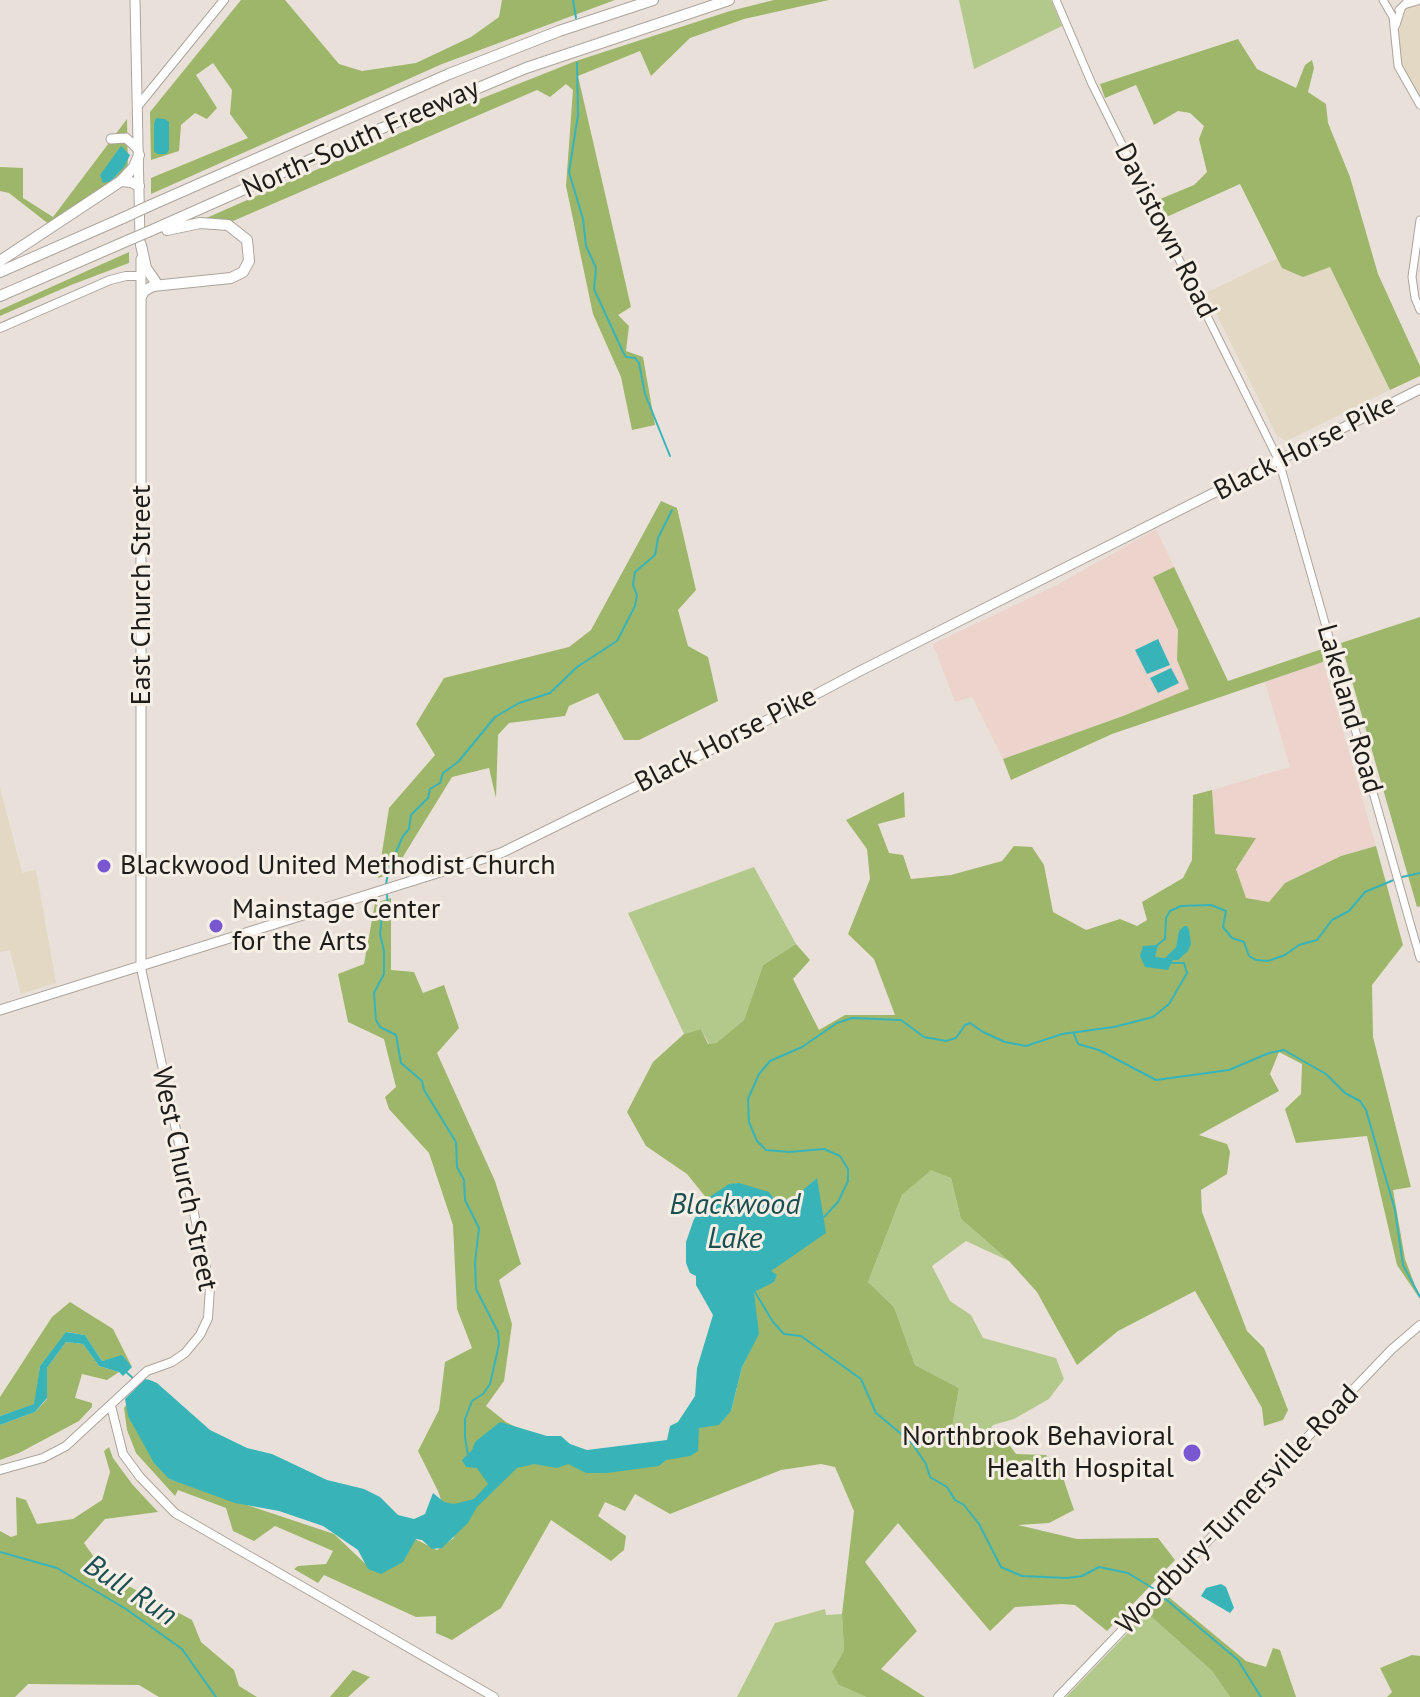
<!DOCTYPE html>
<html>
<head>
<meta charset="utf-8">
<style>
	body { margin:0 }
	canvas { display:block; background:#e9e1d9 }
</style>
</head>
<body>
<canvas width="1420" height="1697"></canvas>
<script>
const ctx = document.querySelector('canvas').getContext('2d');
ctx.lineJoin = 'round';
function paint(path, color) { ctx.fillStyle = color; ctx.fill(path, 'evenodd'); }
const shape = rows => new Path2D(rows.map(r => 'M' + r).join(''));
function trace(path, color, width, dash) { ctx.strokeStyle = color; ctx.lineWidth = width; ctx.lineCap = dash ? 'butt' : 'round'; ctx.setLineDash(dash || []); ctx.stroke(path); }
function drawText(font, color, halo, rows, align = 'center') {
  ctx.font = font + ' "PT Sans",sans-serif'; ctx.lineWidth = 6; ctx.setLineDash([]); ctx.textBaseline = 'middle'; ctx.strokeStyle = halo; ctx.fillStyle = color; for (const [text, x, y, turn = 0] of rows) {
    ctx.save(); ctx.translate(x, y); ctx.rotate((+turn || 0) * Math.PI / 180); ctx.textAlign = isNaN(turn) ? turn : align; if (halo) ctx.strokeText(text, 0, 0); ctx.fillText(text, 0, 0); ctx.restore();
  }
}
paint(shape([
	[1420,0,1420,105,1402,74,1396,25,1407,4],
	[1278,258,1282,268,1330,267,1390,390,1287,441,1277,436,1206,293],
	[0,787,22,873,36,870,56,983,21,994,10,950,0,952]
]), '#e3d8c3');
paint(shape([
	[1156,529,1174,567,1153,577,1178,630,1177,660,1190,689,1123,716,1003,759,972,697,955,702,933,644,1055,586],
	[1323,662,1376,846,1341,856,1285,883,1269,902,1245,898,1236,869,1215,834,1212,790,1290,767,1265,682]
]), '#ecd3cc');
paint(shape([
	[959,0,1051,0,1062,26,974,69],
	[754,867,796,944,763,965,744,1020,716,1043,709,1044,701,1029,684,1034,628,913],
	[931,1169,951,1178,961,1219,1009,1261,966,1241,932,1266,950,1301,971,1315,983,1338,1056,1358,1064,1379,1049,1399,1014,1419,993,1425,989,1431,950,1439,959,1388,915,1365,894,1307,868,1282,902,1195],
	[825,1609,826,1615,842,1614,844,1651,839,1685,866,1697,737,1697,775,1623],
	[1147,1613,1212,1671,1230,1697,1066,1697]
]), '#b3c98b');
paint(shape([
	[241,0,285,0,339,64,362,71,416,63,471,37,499,17,502,0,615,0,442,64,151,194,151,178,248,138,230,114,232,90,213,63,196,75,217,108,207,119,195,113,181,125,179,151,151,160,150,112],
	[774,0,829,0,744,19,690,38,651,76,640,51,578,76,631,307,618,315,629,326,626,351,643,357,655,425,632,430,621,377,593,314,566,186,573,90,566,84,550,97,537,90,233,221,204,219,455,109,576,61,730,11],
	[1238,39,1257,69,1296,88,1305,65,1312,60,1314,68,1308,92,1326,104,1328,123,1350,177,1378,274,1420,366,1420,376,1390,390,1330,267,1303,277,1282,268,1240,184,1162,219,1153,202,1194,185,1207,172,1199,139,1204,126,1190,113,1178,111,1154,125,1136,85,1105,98,1100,84],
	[127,119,128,174,118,176,50,225,9,193,0,191,0,167,23,168,23,198,53,217],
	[129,252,129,263,71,285,0,316,0,310],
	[661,501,677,508,696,590,678,610,688,646,708,657,718,701,639,740,624,740,598,693,569,706,565,716,509,723,498,735,496,798,489,768,452,777,393,873,378,878,389,808,435,755,416,724,444,678,569,647,591,630],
	[1174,567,1228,681,1325,648,1323,662,1112,734,1011,780,1003,759,1123,716,1189,689,1177,660,1178,630,1153,577],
	[1420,617,1420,906,1417,907,1341,643],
	[1212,790,1215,834,1256,838,1236,869,1246,898,1269,902,1285,883,1341,856,1376,846,1403,945,1372,985,1373,1037,1411,1187,1393,1190,1405,1259,1420,1299,1397,1265,1367,1136,1296,1143,1285,1109,1301,1094,1302,1064,1279,1052,1270,1074,1279,1091,1199,1135,1227,1144,1230,1152,1227,1174,1201,1190,1202,1212,1247,1331,1264,1348,1288,1410,1283,1420,1264,1426,1262,1408,1195,1291,1118,1331,1077,1365,1037,1292,1009,1261,961,1219,951,1178,931,1170,902,1195,868,1282,894,1307,915,1365,959,1388,950,1439,989,1431,998,1441,1008,1443,1016,1454,1046,1455,1059,1466,1074,1510,1049,1523,1018,1525,1077,1539,1158,1538,1175,1560,1107,1631,1075,1605,1062,1604,1015,1607,990,1631,898,1523,865,1562,917,1631,881,1669,925,1697,866,1697,839,1685,832,1672,844,1651,842,1614,854,1511,835,1467,821,1464,781,1470,670,1514,635,1494,625,1511,605,1502,598,1516,626,1536,624,1550,611,1561,551,1520,501,1608,452,1640,436,1633,436,1616,416,1617,324,1575,318,1583,294,1569,298,1566,326,1564,333,1551,275,1526,254,1541,233,1531,226,1508,178,1490,175,1496,136,1453,127,1430,124,1408,127,1404,169,1479,334,1534,373,1571,403,1556,415,1539,437,1550,454,1538,438,1491,418,1451,439,1410,445,1362,472,1348,457,1309,453,1225,429,1153,389,1109,385,1097,396,1087,384,1039,348,1022,338,974,364,964,375,903,391,898,391,970,414,972,423,993,444,985,459,1028,437,1053,495,1181,521,1264,499,1280,512,1324,504,1381,486,1406,506,1422,607,1473,731,1411,742,1367,750,1351,754,1292,770,1272,817,1178,793,1199,774,1200,736,1183,708,1200,687,1174,646,1146,627,1112,653,1062,684,1034,701,1029,708,1044,716,1043,744,1020,763,965,796,944,810,960,793,979,819,1030,845,1015,895,1015,874,959,848,934,870,879,867,849,846,820,904,792,905,817,878,824,889,853,903,855,911,879,951,875,1002,861,1014,846,1032,847,1044,865,1053,912,1086,930,1120,919,1137,926,1147,920,1142,902,1183,878,1192,860,1193,795],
	[70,1302,113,1329,132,1367,122,1356,102,1361,85,1335,67,1332,40,1366,35,1404,0,1416,0,1397,52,1317],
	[66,1342,83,1344,99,1366,119,1372,107,1380,82,1374,75,1398,92,1403,92,1407,79,1421,19,1453,0,1460,0,1425,35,1412,47,1399,47,1368],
	[109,1447,113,1458,132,1484,158,1512,105,1519,84,1543,106,1574,192,1620,201,1642,234,1670,239,1686,257,1697,159,1697,139,1685,28,1684,15,1697,0,1697,0,1531,11,1537,17,1535,16,1497,26,1500,37,1524,73,1519,102,1500,110,1472,104,1451],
	[1165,1594,1246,1661,1266,1667,1273,1648,1280,1650,1296,1697,1230,1697,1212,1671,1147,1613],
	[1412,1655,1420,1656,1420,1697,1387,1697,1392,1692,1380,1668],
	[353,1670,370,1677,348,1697,330,1697]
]), '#9db66a');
paint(shape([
	[156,118,165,119,169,122,169,150,166,154,157,154,154,151,154,124],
	[121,146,130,155,124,167,111,181,103,183,100,175],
	[1158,639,1170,665,1147,674,1135,650],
	[1171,668,1179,683,1158,693,1150,678],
	[1184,926,1187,926,1189,930,1191,944,1188,951,1178,960,1173,960,1168,970,1145,967,1140,956,1143,946,1158,945,1155,957,1165,958,1176,947,1179,931],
	[817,1178,826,1233,771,1271,777,1275,774,1282,754,1292,759,1334,742,1367,731,1411,719,1425,699,1428,698,1451,690,1456,666,1460,659,1466,607,1473,586,1473,568,1464,557,1468,534,1464,517,1468,477,1507,468,1523,442,1548,432,1549,422,1540,416,1539,403,1562,381,1574,368,1569,358,1550,323,1526,279,1511,235,1503,169,1479,154,1463,128,1416,125,1399,145,1379,150,1380,157,1383,210,1430,247,1448,272,1454,327,1480,364,1489,380,1497,398,1515,414,1519,425,1514,433,1493,444,1502,454,1504,474,1499,488,1484,477,1468,466,1467,462,1460,472,1450,475,1442,500,1422,547,1436,561,1436,570,1444,587,1450,667,1440,670,1426,678,1422,695,1396,697,1368,713,1315,696,1285,696,1276,690,1273,686,1263,686,1242,694,1219,711,1196,729,1184,739,1183,769,1192,775,1200,792,1199],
	[66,1332,85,1335,102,1361,122,1355,132,1367,123,1376,119,1372,99,1366,83,1344,66,1342,47,1368,47,1398,35,1412,0,1425,0,1416,34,1404,40,1366],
	[1221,1584,1226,1587,1234,1608,1230,1613,1201,1596,1206,1588]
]), '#38b4b9');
trace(shape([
	[573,0,576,18],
	[577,63,578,115,569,172,583,219,586,246,596,268,594,289,623,352,626,357,635,358,639,363,645,394,670,456],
	[1402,877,1420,873],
	[386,884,389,868,403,836,409,829,411,815,428,798,430,789,440,783,443,773,458,762,495,717,519,703,550,693,577,667,617,641,635,606,637,595,633,585,635,572,655,555,658,538,672,510],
	[387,894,388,909,382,916,380,934,384,951,384,974,374,993,376,1020,380,1027,396,1035,401,1063,422,1081,424,1090,456,1142,457,1167,464,1180,465,1200,479,1228,475,1262,476,1289,498,1332,499,1344,490,1384,483,1394,472,1401,465,1419,465,1437,468,1455],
	[1156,946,1165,939,1166,918,1170,911,1181,906,1211,905,1226,911,1223,927,1232,938,1244,942,1249,956,1256,960,1268,961,1285,955,1299,945,1317,940,1332,920,1349,911,1365,892,1396,879],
	[1074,1034,1078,1044,1099,1050,1156,1080,1229,1070,1269,1053,1284,1050,1326,1074,1345,1093,1360,1101,1366,1110,1395,1210,1403,1265,1420,1297],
	[824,1217,838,1202,848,1181,848,1169,840,1156,824,1149,789,1152,766,1150,757,1141,749,1122,748,1099,759,1074,770,1061,802,1047,837,1023,852,1018,901,1020,924,1037,946,1041,956,1038,965,1025,970,1023,983,1032,1005,1042,1026,1046,1062,1034,1114,1027,1153,1017,1169,1004,1187,973,1184,963,1170,963],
	[755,1292,773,1322,784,1334,801,1336,861,1379,876,1413,912,1443,926,1464,930,1477,947,1487,955,1500,964,1505,979,1524,1001,1567,1022,1576,1067,1578,1082,1576,1099,1567,1128,1573,1154,1589],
	[125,1371,135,1380],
	[0,1552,57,1568,126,1609,182,1649,216,1697],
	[1163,1597,1238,1660,1261,1697]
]), '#38b4b9', 2);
const tertiary = shape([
	[1056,0,1092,84,1279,461,1420,958],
	[1383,0,1393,17,1398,66,1420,105],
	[1407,4,1420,0],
	[1399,10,1409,0],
	[1396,25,1401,9],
	[1420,220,1412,277,1415,298,1420,310]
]);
const secondary = shape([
	[137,107,224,0],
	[0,328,110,280,126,276,141,276],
	[111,1406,123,1454,140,1477,175,1513,494,1697],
	[0,1470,43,1458,66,1446,147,1371,172,1362,185,1353,200,1335,208,1318,210,1287,141,968],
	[1058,1697,1392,1349,1420,1325]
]);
const primary = shape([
	[135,0,140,240],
	[111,139,126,138,138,149],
	[141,259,141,968],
	[0,1010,501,853,720,745,860,671,1420,389]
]);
const motorway = shape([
	[121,181,134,167,139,155],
	[149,206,449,74,559,31,653,0],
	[150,231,380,129,526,68,729,0],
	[141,245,146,268,155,281],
	[0,261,121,181,131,182,139,186],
	[0,272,123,218],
	[142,295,144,291,153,286,231,278,243,272,249,261,247,240,228,225,200,223,167,230],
	[0,296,129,240]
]);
trace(tertiary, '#aba49c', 9);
trace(secondary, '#aba49c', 10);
trace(primary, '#aba49c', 11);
trace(motorway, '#aba49c', 12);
trace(tertiary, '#fff', 7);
trace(secondary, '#fff', 8);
trace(primary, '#fff', 9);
trace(motorway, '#fff', 10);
const motorwayBridge = shape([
	[123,218,149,206],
	[129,240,150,231]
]);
trace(motorwayBridge, '#aba49c', 12, []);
trace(motorwayBridge, '#fff', 10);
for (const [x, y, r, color] of [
	[104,866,8,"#7857d1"],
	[216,926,8,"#7857d1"],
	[1192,1453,10,"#7857d1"]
]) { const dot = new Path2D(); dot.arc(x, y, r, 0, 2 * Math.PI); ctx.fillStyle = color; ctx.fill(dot); trace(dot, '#f6efe6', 3); }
drawText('28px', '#1f1d1a', '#f6efe6', [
	["North-South Freeway",361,139,-24],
	["Davistown Road",1165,231,63],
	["Black Horse Pike",1305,448,-27],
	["East Church Street",142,595,-90],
	["Lakeland Road",1349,709,74],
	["Black Horse Pike",726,740,-27],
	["West Church Street",184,1179,78],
	["Woodbury-Turnersville Road",1238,1510,-46]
]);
drawText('28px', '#1f1d1a', '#f6efe6', [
	["Blackwood United Methodist Church",120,866],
	["Mainstage Center",232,910],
	["for the Arts",232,942],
	["Northbrook Behavioral",1174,1437,"right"],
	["Health Hospital",1174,1469,"right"]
], 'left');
drawText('italic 30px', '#1b4f51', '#f6efe6', [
	["Blackwood",735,1205],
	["Lake",735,1239],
	["Bull Run",130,1591,33]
]);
</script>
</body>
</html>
